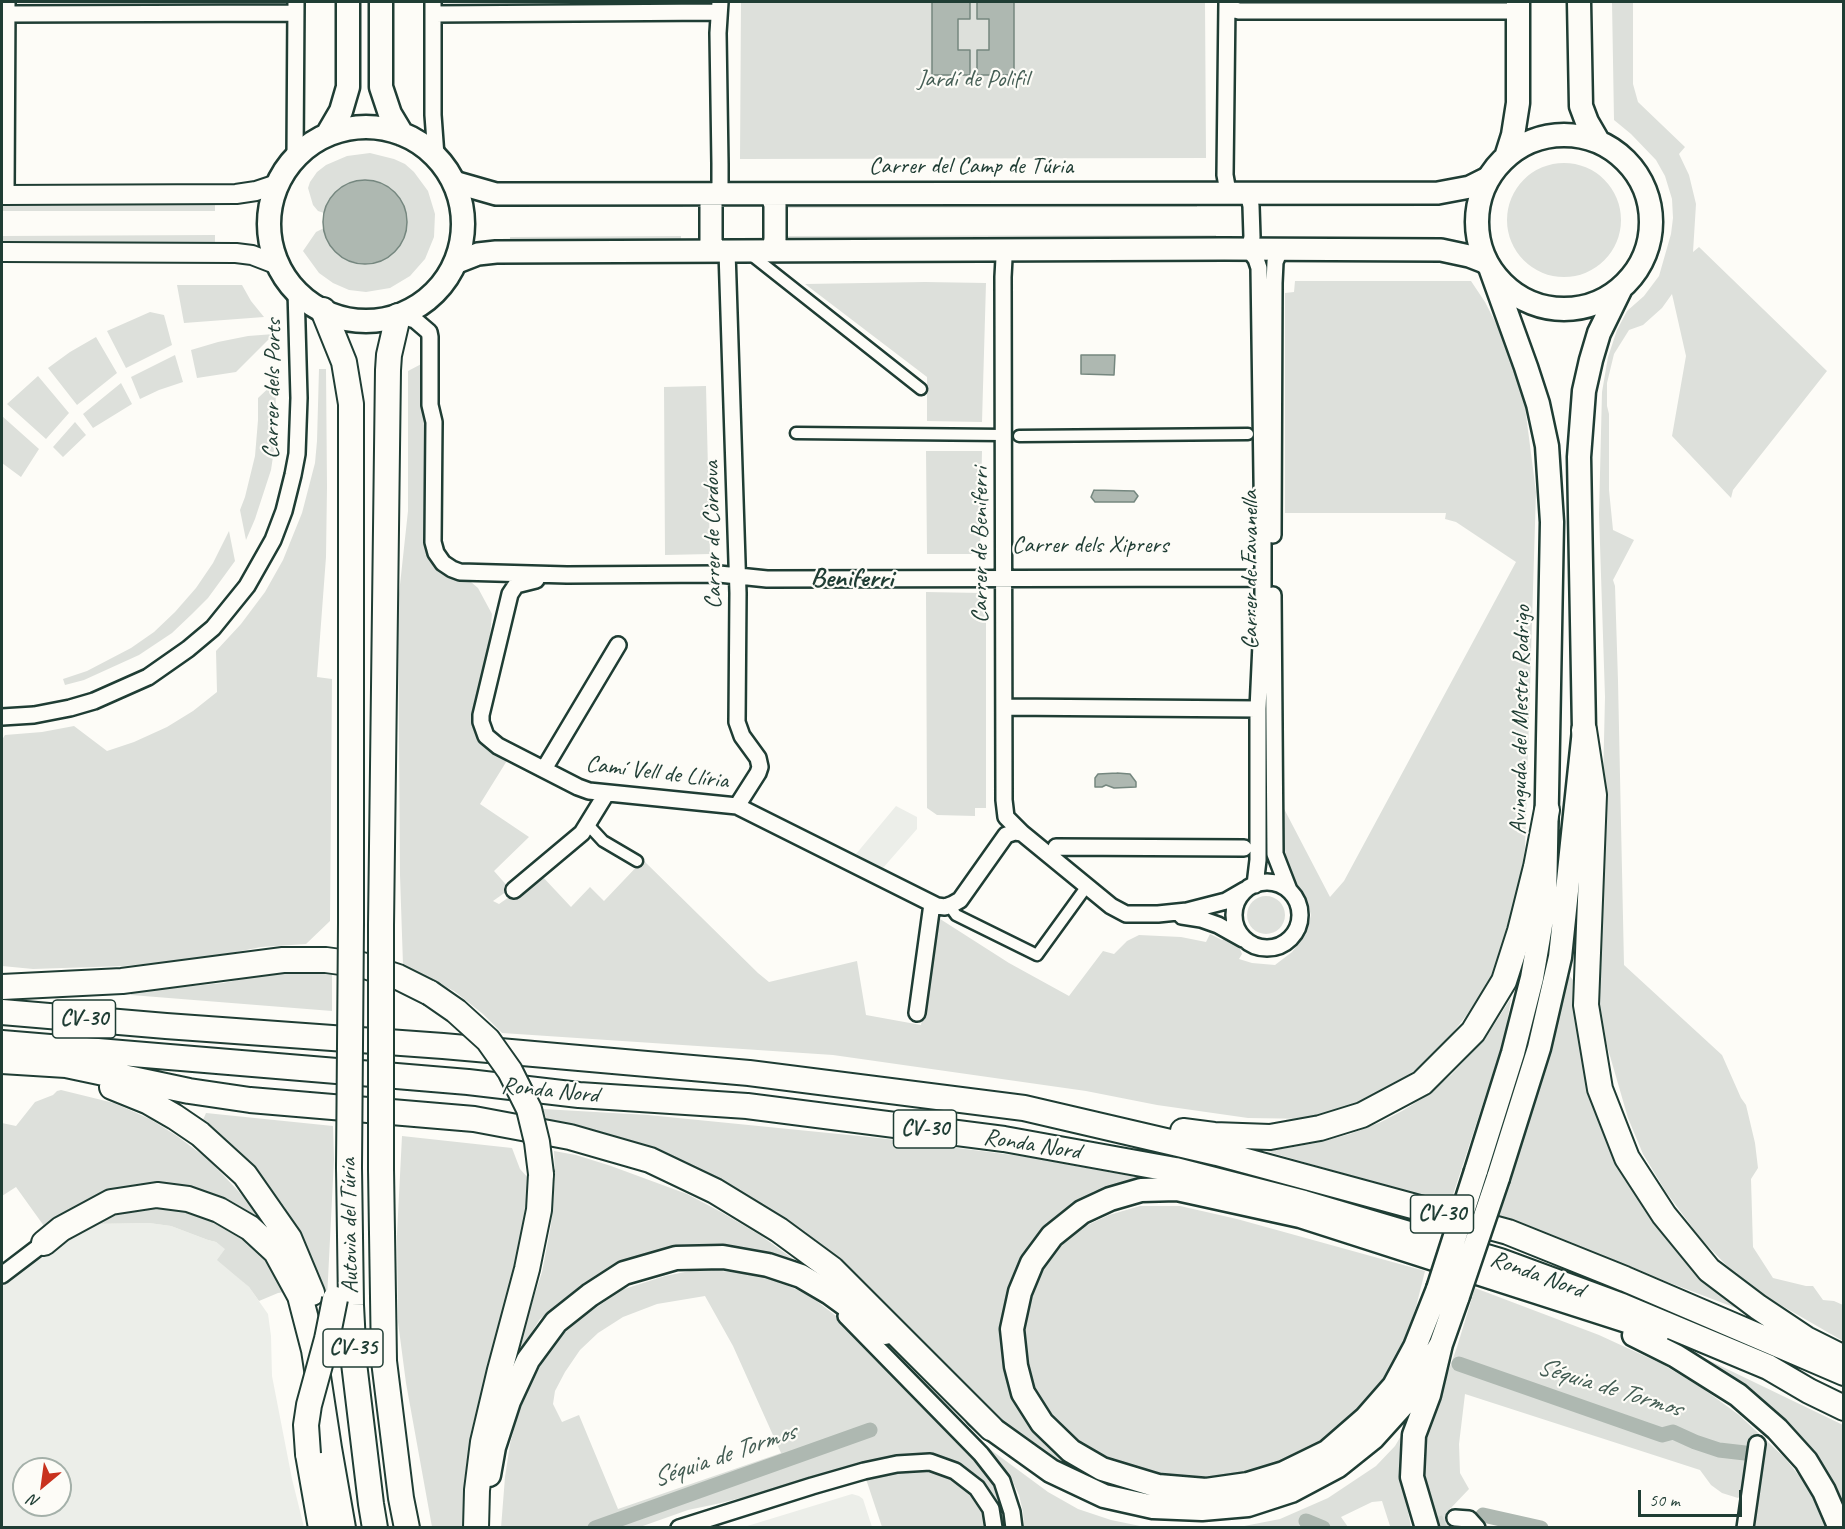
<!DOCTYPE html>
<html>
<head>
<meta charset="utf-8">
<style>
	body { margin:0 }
	#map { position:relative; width:1845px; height:1529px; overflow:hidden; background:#fdfcf7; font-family:Caveat,sans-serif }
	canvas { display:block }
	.frame { position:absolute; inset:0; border:3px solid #1f3d34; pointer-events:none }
	.north { position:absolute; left:12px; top:1457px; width:60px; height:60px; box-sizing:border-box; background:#fdfcf7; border:2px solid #a4b0a9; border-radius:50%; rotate:209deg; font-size:16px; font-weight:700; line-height:24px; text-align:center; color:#1f3d34 }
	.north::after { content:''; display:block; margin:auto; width:21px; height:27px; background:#c8321e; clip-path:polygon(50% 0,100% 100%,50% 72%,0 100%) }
	.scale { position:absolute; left:1638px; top:1490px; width:104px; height:27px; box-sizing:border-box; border:3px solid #1f3d34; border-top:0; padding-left:8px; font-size:18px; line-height:21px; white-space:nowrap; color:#1f3d34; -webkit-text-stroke:4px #fdfcf7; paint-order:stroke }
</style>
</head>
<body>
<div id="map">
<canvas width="1845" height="1529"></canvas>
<div class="frame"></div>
<div class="north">N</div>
<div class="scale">50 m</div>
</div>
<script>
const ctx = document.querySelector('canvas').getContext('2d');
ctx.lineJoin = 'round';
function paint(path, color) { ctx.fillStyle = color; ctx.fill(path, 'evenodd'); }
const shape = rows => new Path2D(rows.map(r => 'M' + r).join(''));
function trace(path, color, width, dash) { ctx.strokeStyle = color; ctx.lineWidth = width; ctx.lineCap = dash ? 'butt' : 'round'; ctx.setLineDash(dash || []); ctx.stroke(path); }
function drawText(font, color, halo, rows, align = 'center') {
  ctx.font = font + ' Caveat,sans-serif'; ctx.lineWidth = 4.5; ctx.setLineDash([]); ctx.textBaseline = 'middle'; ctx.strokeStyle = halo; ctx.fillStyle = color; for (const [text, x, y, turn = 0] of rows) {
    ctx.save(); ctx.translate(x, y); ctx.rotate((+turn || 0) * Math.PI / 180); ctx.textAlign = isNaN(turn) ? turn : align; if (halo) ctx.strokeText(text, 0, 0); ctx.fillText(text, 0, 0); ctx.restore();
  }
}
paint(shape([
	[896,806,917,817,917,829,883,868,856,854],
	[149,1223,171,1226,208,1240,216,1242,225,1248,238,1277,249,1287,268,1314,271,1336,272,1376,292,1479,304,1527,2,1527,2,1285,90,1224],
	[24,1469,60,1469,60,1505,24,1505],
	[852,1494,859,1496,863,1499,872,1527,744,1527]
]), '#eceee9');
paint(shape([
	[741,2,1205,2,1206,158,740,159],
	[1612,2,1633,2,1633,84,1638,102,1685,147,1679,154,1689,175,1696,204,1693,252,1699,247,1827,371,1733,490,1731,498,1672,436,1686,356,1672,294,1662,308,1643,325,1629,330,1614,354,1607,383,1607,406,1609,414,1609,490,1613,530,1634,540,1613,580,1615,586,1618,681,1624,965,1722,1055,1741,1098,1746,1105,1755,1143,1758,1168,1751,1179,1753,1247,1773,1278,1806,1286,1813,1286,1823,1300,1834,1301,1843,1305,1843,1341,1765,1296,1731,1270,1701,1239,1666,1192,1643,1154,1628,1118,1603,1032,1599,998,1599,956,1605,697,1599,514,1602,392,1608,357,1617,330,1627,311,1644,296,1659,276,1671,234,1673,218,1672,199,1665,176,1656,160,1631,134,1614,120],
	[370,153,394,159,405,164,414,172,428,191,435,214,434,237,425,259,410,276,390,288,366,292,349,290,333,283,319,273,303,251,316,232,324,228,326,237,353,263,367,264,380,262,407,219,404,205,396,194,338,190,329,200,324,213,318,211,313,205,308,188,310,182,317,172,326,165,347,156],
	'1507 220a57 57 0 1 1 114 0a57 57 0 1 1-114 0Z',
	[1197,201,1197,207,782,208,784,203],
	[512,202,683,202,683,207,512,207],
	[2,204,215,204,215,211,2,211],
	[215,235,215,243,2,243,2,236],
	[1216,235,1216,240,786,241,782,236],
	[681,236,681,241,510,242,510,237],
	[1295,281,1471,281,1485,302,1503,337,1524,399,1536,492,1525,848,1514,913,1493,975,1466,1016,1435,1055,1407,1076,1358,1103,1315,1119,1248,1118,1157,1105,1086,1091,833,1055,502,1033,483,1014,454,991,403,965,400,875,398,603,408,511,408,371,427,361,430,557,444,574,451,578,471,582,478,588,492,614,490,637,476,699,475,721,476,731,480,740,487,748,508,759,480,804,529,837,494,871,510,889,493,901,499,904,541,875,571,907,590,887,604,901,643,860,758,973,769,982,857,961,866,1015,921,1025,937,917,1009,963,1069,996,1103,951,1114,954,1127,941,1139,935,1181,937,1206,942,1210,934,1222,940,1227,936,1239,946,1242,954,1239,959,1252,963,1275,965,1292,952,1306,934,1311,915,1307,902,1294,881,1286,860,1281,803,1330,897,1344,881,1516,562,1456,522,1445,519,1446,513,1285,513,1285,293,1294,292],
	[925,282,986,283,982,422,927,421,927,377,805,284],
	[177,285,242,285,251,301,264,317,184,323],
	[150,312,164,315,172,345,126,368,107,331],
	[274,334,236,372,197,378,191,350,218,342,248,336],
	[96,337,117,373,77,405,48,368,70,352],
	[175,355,183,382,159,390,140,399,131,377],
	[319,369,326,369,327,487,326,557,317,677,332,679,330,921,306,944,261,947,206,958,124,966,33,969,2,966,2,740,5,735,42,732,74,726,107,751,134,742,167,727,193,711,217,692,216,651,241,624,265,592,283,560,302,513,315,463,317,441],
	[38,376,69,413,46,439,7,404],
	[276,381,275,443,271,470,255,519,246,540,240,510,245,497,255,456,258,420,258,398],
	[121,383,132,404,93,428,83,414],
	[706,386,710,554,665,555,664,387],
	[2,416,39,449,21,477,2,463],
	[75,422,86,435,63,457,53,447],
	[926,451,982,451,980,554,927,554],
	[229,531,235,561,208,598,192,614,172,633,139,655,84,680,65,685,63,679,87,671,131,648,154,632,175,612,196,588,213,563],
	[926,592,982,593,982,601,986,601,986,808,975,808,975,816,937,815,927,808],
	'1247 915a19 19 0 1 1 38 0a19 19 0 1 1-38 0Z',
	[287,970,332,970,332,1011,131,995,130,992,223,983],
	[1568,974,1573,980,1579,1029,1685,1255,1736,1308,1499,1218],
	[1511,998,1505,1036,1450,1204,1262,1150,1281,1149,1316,1143,1350,1134,1381,1122,1402,1111,1423,1098,1451,1075,1485,1039],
	[61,1090,114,1103,150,1119,177,1136,209,1160,240,1193,262,1220,273,1238,153,1191,49,1233,16,1187,2,1196,2,1123,16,1126,35,1102,53,1095,57,1091],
	[543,1109,648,1115,879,1138,1028,1157,1141,1178,1095,1191,1069,1206,1039,1235,1016,1273,1008,1301,1036,1431,1053,1450,1080,1473,1060,1463,1000,1421,791,1229,549,1125],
	[206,1113,333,1126,334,1159,327,1299,301,1236,284,1206,261,1176,236,1148,203,1120],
	[402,1136,512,1148,520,1169,530,1180,527,1215,518,1256,471,1432,464,1482,463,1527,432,1527,406,1383,398,1322,397,1234],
	[554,1151,576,1155,611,1166,687,1194,721,1212,760,1235,803,1266,767,1252,723,1245,668,1249,618,1264,580,1286,540,1319,513,1362,542,1272,551,1225,555,1178],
	[156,1205,213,1216,262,1249,286,1292,278,1293,259,1301,249,1287,217,1260,225,1249,216,1242,208,1240,171,1226,149,1223,90,1224,112,1212],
	[1140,1206,1180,1206,1237,1219,1425,1271,1416,1307,1405,1338,1391,1367,1375,1390,1356,1412,1332,1434,1313,1446,1266,1468,1243,1473,1215,1477,1182,1478,1149,1474,1110,1463,1081,1447,1061,1429,1045,1409,1030,1379,1024,1339,1026,1311,1037,1278,1060,1246,1079,1229,1109,1215],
	[713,1270,757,1275,783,1283,810,1296,840,1319,980,1462,992,1480,1004,1508,1009,1527,1001,1527,966,1471,871,1464,721,1503,688,1510,640,1527,501,1528,505,1477,510,1444,518,1414,527,1391,543,1361,563,1334,583,1317,621,1290,665,1276,690,1271],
	[705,1296,733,1346,781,1453,618,1509,579,1415,562,1422,553,1404,555,1391,565,1372,580,1350,598,1333,623,1317,657,1304],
	[1475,1288,1599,1335,1662,1364,1702,1388,1739,1415,1785,1458,1819,1501,1833,1527,1751,1527,1757,1489,1743,1487,1743,1493,1738,1498,1722,1493,1711,1485,1700,1470,1465,1394,1459,1444,1460,1473,1469,1489,1450,1509,1457,1527,1433,1527,1420,1470,1422,1429,1442,1389,1457,1347],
	[1700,1356,1843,1425,1843,1519,1698,1357],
	[1408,1424,1403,1436,1401,1460,1404,1492,1411,1527,1399,1528,1390,1526,1382,1501,1372,1502,1341,1517,1348,1527,1234,1528,1280,1519,1328,1498,1376,1466,1395,1446],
	[987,1447,1048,1492,1078,1509,1111,1520,1145,1527,1024,1527,1023,1512,1019,1495,1012,1480,1003,1466],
	[892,1471,923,1471,946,1475,955,1479,966,1487,983,1508,988,1527,882,1527,866,1479]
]), '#dde0db');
const water = shape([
	[932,2,970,2,970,19,958,19,958,50,970,50,970,75,932,75,932,2],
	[977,2,1014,2,1014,75,977,75,977,50,989,50,989,19,977,19,977,2],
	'323 222a42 42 0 1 1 84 0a42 42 0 1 1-84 0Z',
	[1081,355,1115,355,1114,375,1081,374,1081,355],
	[1094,490,1134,491,1138,496,1134,502,1095,502,1091,497,1094,490],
	[1117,773,1130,774,1136,782,1136,787,1114,788,1106,785,1102,787,1095,787,1095,778,1098,774,1117,773]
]);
paint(water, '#aeb8b1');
trace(water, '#75877f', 1.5);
trace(shape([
	[1459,1364,1662,1435,1673,1432,1695,1442,1719,1450,1745,1453],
	[1483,1515,1541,1528],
	[1306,1521,1323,1528],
	[595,1528,870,1430]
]), '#aeb8b1', 15);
trace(shape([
	[1431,1528,1455,1518]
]), '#d1d6d0', 15, [15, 8]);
const pedestrian = shape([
	[749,253,921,389],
	[796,433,1003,435],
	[1019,436,1248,434],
	[591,828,603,841,637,861],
	[949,905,956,915,1037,955,1087,886]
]);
const minor = shape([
	[433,2,433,115,436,156],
	[1227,2,1225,175,1228,192],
	[1228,8,1239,11,1518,11],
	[7,14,296,13],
	[433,14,718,12],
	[295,158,296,2],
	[1248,193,1251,206,1252,237,1249,250,1256,259,1259,268,1263,545,1263,601,1258,709,1258,860,1255,885],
	[717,194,720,184,720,164,718,33,720,2],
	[6,195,7,2],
	[727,251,738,593,737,722,742,736,758,758,760,767,758,773,737,806],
	[1006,251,1004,258,1003,277,1004,800,1006,817,1022,833,1111,906,1126,914,1158,914,1187,911,1226,901,1245,890],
	[399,315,415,320,429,332,430,337,430,405,434,422,433,542,436,553,443,563,452,569,460,572,567,575,719,574,767,579,1263,578],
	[1273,535,1274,283,1275,262,1280,250],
	[536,580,516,585,510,594,481,715,481,722,486,736,498,746,578,787,589,791,737,806,937,906,945,907,953,904,960,900,1006,835,1015,832,1022,833],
	[1273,595,1275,854,1289,890],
	[1004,707,1258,709],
	[2,717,34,715,70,708,94,701,148,677,188,649,213,628,247,586,273,540,284,511,293,475,297,454,299,398,296,290],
	[544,769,618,645],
	[1056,847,1244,848],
	'1234 915a33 33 0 1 1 66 0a33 33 0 1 1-66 0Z',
	[514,890,582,833,606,794],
	[1182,916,1201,919,1218,925,1243,939],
	[917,1013,932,904],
	[2,1275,44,1243],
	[846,1316,981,1454,1002,1481,1012,1512,1014,1528],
	[1455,1518,1469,1519,1477,1528],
	[679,1528,812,1486,864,1471,897,1464,930,1462,955,1471,977,1488,991,1509,994,1528],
	[1745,1528,1757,1444]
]);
const tertiary = shape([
	[2,195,236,194,256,191,277,184],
	[2,252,236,253,252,255,278,265]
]);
const secondary = shape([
	[454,182,496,194,1438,193,1470,187,1488,178],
	[714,194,711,201,711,242,715,251],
	[770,250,774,245,775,239,775,205,771,194],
	[455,263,478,254,496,252,1224,249,1441,250,1469,256,1487,263]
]);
const primary = shape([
	[381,2,381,87,390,114,402,134],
	[1579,2,1581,106,1587,122,1598,141],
	'269 224a97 97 0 1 1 194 0a97 97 0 1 1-194 0Z',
	'1477 222a87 87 0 1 1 174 0a87 87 0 1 1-174 0Z',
	[327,135,341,111,348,87,348,2],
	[1507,154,1513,135,1518,103,1518,2],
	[1476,1171,1513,1053,1532,978,1545,902,1552,522,1547,446,1538,404,1526,367,1491,270],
	[1498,1178,1539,1048,1560,957,1584,730,1579,457,1584,391,1591,360,1599,333,1621,288],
	[1438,1289,1415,1347,1394,1386,1366,1418,1327,1452,1284,1473,1248,1484,1206,1490,1158,1486,1102,1469,1071,1451,1042,1423,1023,1393,1016,1366,1012,1329,1020,1292,1032,1263,1052,1236,1082,1212,1110,1199,1141,1190,1177,1189,1300,1216,1636,1324,1658,1333],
	[1634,1335,1676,1356,1738,1395,1777,1429,1806,1461,1824,1491,1840,1528],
	[977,1415,991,1428,1051,1471,1104,1496,1153,1507,1202,1509,1248,1505,1291,1491,1338,1466,1373,1438,1410,1397,1441,1344],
	[489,1475,494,1447,509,1401,528,1360,556,1322,590,1295,624,1273,676,1258,723,1257,768,1265,801,1276,830,1293,885,1333],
	[1427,1528,1412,1477,1414,1435,1429,1395,1441,1344,1458,1296]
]);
const trunk = shape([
	[323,310,344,362,351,404,351,923],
	[1584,730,1594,795,1586,1005,1600,1089,1627,1158,1664,1215,1709,1270,1758,1307,1806,1339,1836,1354],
	[381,925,388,370,389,355,398,316],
	[2,987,122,981,283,960,326,960,362,965,398,977,430,993],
	[2,1012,166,1026,443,1046,749,1073,1024,1108,1217,1153,1508,1232,1625,1279,1844,1373],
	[2,1043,468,1082,579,1095,747,1106,1004,1139,1175,1170,1304,1203,1500,1261,1622,1306,1768,1367,1809,1391,1844,1408],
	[2,1061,66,1065,189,1091,250,1100,474,1119,570,1137,650,1160,715,1191,779,1230,832,1269,991,1428],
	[112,1087,149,1102,175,1117,200,1134,245,1175,289,1238,312,1293],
	[1183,1131,1214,1135,1270,1137,1320,1128,1362,1115,1422,1083,1473,1032,1504,981,1520,931,1536,867,1547,810],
	[349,1167,351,1305,354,1363,371,1504,375,1528],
	[381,1169,384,1361,401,1498,407,1528],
	[44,1243,61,1229,111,1202,157,1195,188,1199,219,1210,250,1228,276,1252,300,1296,314,1350,329,1448,343,1528],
	[308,1454,321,1528],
	[476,1528,477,1490,483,1442,500,1370,527,1269,539,1210,541,1174]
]);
trace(pedestrian, '#1f3d34', 15);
trace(minor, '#1f3d34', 20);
trace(tertiary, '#1f3d34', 22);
trace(secondary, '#1f3d34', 26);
trace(primary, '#1f3d34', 27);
trace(trunk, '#1f3d34', 28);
trace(pedestrian, '#fdfcf7', 10);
trace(minor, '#fdfcf7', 15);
trace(tertiary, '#fdfcf7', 18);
trace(secondary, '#fdfcf7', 21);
trace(primary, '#fdfcf7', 22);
trace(trunk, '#fdfcf7', 24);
const primaryBridge = shape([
	[1438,1289,1476,1171],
	[1458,1296,1498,1178]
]);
const trunkBridge = shape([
	[381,925,381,1169],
	[430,993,456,1011,488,1040,510,1071,529,1109,537,1142,541,1174],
	[349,1167,351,923],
	[308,1454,306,1425,309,1405,327,1339,335,1299]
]);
trace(primaryBridge, '#1f3d34', 27, []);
trace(trunkBridge, '#1f3d34', 28, []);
trace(primaryBridge, '#fdfcf7', 22);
trace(trunkBridge, '#fdfcf7', 24);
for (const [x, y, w] of [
	[84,1019,63],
	[925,1129,63],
	[1442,1214,63],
	[353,1348,60]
]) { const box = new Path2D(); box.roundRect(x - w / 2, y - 19, w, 38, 4.5); ctx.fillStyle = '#fdfcf7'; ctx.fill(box); trace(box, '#1f3d34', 1.5); }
drawText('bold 22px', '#1f3d34', null, [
	["CV-30",84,1019],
	["CV-30",925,1129],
	["CV-30",1442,1214],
	["CV-35",353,1348]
]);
drawText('24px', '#455e55', '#fdfcf7', [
	["Jardí de Polifil",973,80]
]);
drawText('24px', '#1f3d34', '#fdfcf7', [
	["Carrer del Camp de Túria",971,167],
	["Carrer dels Ports",273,389,-89],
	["Carrer de Còrdova",713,535,-91],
	["Carrer de Beniferri",981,545,-90],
	["Carrer dels Xiprers",1090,546],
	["Carrer de Favanella",1251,570,-90],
	["Avinguda del Mestre Rodrigo",1521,720,-89],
	["Camí Vell de Llíria",657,773,7],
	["Ronda Nord",550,1091,6],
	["Ronda Nord",1032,1145,9],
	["Autovia del Túria",350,1226,-91],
	["Ronda Nord",1537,1275,20]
]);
drawText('italic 26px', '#435c53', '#fdfcf7', [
	["Séquia de Tormos",1609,1388,17],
	["Séquia de Tormos",724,1456,-19]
]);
drawText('bold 27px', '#1f3d34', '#fdfcf7', [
	["Beniferri",852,579]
]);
</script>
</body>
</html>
